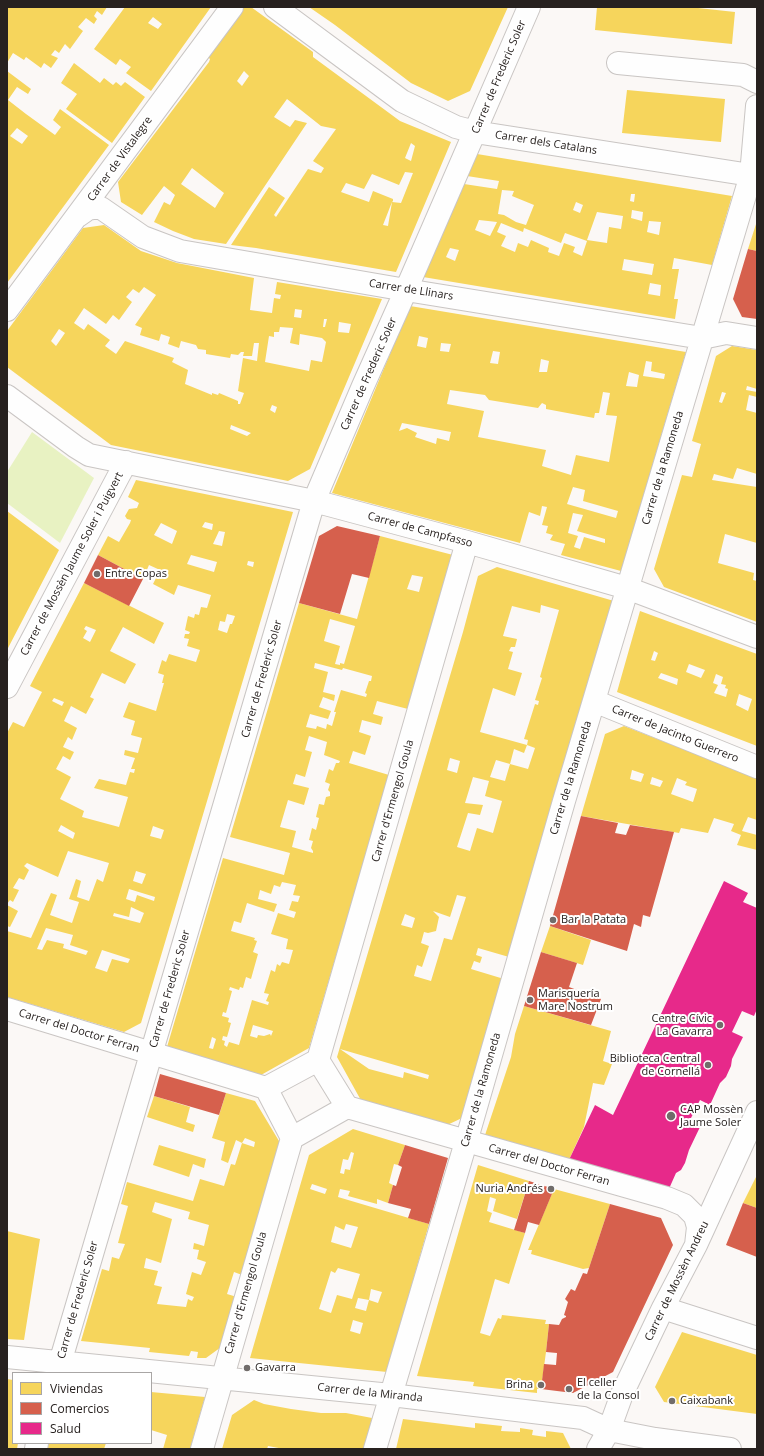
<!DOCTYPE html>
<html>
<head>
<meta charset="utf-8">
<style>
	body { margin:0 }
	#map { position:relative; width:764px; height:1456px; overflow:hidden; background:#fbf8f6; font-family:"Open Sans",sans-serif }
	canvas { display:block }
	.frame { position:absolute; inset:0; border:8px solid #27211f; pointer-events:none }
	.legend { position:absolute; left:12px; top:1372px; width:140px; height:72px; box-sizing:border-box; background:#fff; border:1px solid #a9a6a5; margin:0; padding:5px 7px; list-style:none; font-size:12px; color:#27211f }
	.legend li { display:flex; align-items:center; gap:8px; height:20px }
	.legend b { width:20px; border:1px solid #a9a6a5 }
</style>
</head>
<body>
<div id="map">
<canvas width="764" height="1456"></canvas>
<div class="frame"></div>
<ul class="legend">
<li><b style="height:11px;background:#f6d55c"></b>Viviendas</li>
<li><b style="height:11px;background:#d6604d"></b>Comercios</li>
<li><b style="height:11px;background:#e7298a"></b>Salud</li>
</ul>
</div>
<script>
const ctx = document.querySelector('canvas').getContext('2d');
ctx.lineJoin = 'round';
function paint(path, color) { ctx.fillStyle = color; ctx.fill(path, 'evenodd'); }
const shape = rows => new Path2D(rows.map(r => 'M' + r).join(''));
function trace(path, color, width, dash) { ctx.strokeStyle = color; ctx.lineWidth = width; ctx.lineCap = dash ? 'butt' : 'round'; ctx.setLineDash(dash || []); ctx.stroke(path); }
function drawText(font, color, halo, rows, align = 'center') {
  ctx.font = font + ' "Open Sans",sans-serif'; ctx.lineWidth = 4; ctx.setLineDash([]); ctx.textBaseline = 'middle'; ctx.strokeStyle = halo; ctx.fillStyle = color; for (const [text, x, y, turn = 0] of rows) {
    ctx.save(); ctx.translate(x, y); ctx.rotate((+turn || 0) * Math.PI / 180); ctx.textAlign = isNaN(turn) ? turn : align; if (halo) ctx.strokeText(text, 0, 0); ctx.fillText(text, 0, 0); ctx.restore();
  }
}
paint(shape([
	[32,432,94,478,60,543,7,503,7,472]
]), '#e8f2c2');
paint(shape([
	[7,7,107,7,102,15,97,11,94,16,97,19,94,24,86,18,78,27,83,31,70,49,65,44,59,53,55,50,51,55,58,58,51,68,44,63,41,68,26,57,24,60,13,53,7,63],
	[125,7,211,7,151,91,126,73,131,67,120,59,116,65,94,49],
	[153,17,162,24,158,29,148,23],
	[244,7,251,7,313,52,313,57,400,121,451,142,396,272,256,248,231,245,269,187,285,198,274,215,276,217,308,169,321,173,324,168,313,161,336,129,321,126,287,99,274,117,290,127,295,120,307,123,226,244,194,239,173,231,154,222,164,202,170,205,175,195,164,186,142,215,121,202,118,182,209,62,210,59,207,56],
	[244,71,249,76,242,86,237,81],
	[411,143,415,146,411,161,405,158],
	[192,168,224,193,215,208,181,184],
	[405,172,413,173,401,203,392,202,388,226,383,225,392,202,393,201,393,199,373,191,369,202,341,192,346,183,364,189,372,174,399,185],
	[309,7,427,8,508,7,470,91,448,101,411,83,335,25],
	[597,7,689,7,735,12,732,44,595,30],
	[74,63,100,83,104,78,113,85,116,82,121,86,125,82,145,97,112,143,66,109,77,94,61,83],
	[7,71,31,89,28,94,17,87,8,100,26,114,55,135,61,127,53,120,60,109,109,145,7,283],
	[17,128,28,136,22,144,10,136],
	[627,90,725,99,721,142,622,133],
	[477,154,732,196,712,265,674,258,672,269,679,269,674,299,678,299,675,319,423,277,464,184,497,189,499,181,467,176],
	[502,190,514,191,512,196,534,205,526,225,516,222,504,215,498,214],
	[631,194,635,194,634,202,630,201],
	[576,202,583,205,580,213,573,210],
	[632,210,643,212,642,221,631,218],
	[597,212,623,216,621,229,609,227,607,243,587,240],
	[479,220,497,222,490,236,475,230],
	[649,221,661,222,659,235,647,232],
	[501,223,523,232,524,228,561,243,565,233,587,241,582,256,573,252,575,247,564,243,559,256,548,252,549,248,531,240,528,247,518,243,515,252,501,246,506,236,497,232],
	[450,248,459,250,455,261,446,257],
	[624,259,654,264,652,275,622,270],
	[650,283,661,285,660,296,648,294],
	[757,221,757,251,748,249],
	[104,225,141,251,177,263,254,278,250,310,272,313,274,298,280,299,281,295,275,294,277,282,382,299,310,469,288,481,111,445,7,367,7,331,83,228],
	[144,287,156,295,135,325,142,328,140,335,159,341,161,334,170,337,168,344,179,348,181,341,196,345,198,349,206,350,206,354,230,358,231,354,238,355,241,352,244,352,243,356,252,356,254,343,259,343,257,361,243,358,238,391,244,393,240,404,238,404,238,401,219,393,218,395,212,393,212,395,185,384,188,370,172,362,174,358,125,341,116,354,105,346,110,340,88,324,84,330,74,323,84,308,106,324,113,315,119,320,132,302,126,297,133,289,139,293],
	[295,309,302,310,301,318,294,317],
	[324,319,327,319,325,327,323,327],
	[339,322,351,324,349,333,338,332],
	[280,327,293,328,290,343,299,345,300,334,322,338,326,342,322,362,311,360,309,371,265,362,269,336,274,337,274,332,279,332],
	[59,329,65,333,56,346,51,341],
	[272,405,277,407,275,413,270,410],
	[231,425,251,433,247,436,230,429],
	[410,306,686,352,621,571,561,555,565,544,550,540,553,535,546,533,548,526,542,525,547,507,542,506,540,516,529,512,520,543,332,493],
	[419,336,428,338,426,348,417,346],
	[441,343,451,344,449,352,440,351],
	[493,351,500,352,498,364,490,363],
	[541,359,549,361,547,372,539,372],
	[646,361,652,362,651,371,665,374,664,379,643,376],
	[629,372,639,375,637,387,626,386],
	[450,390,485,395,489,400,538,408,542,403,546,405,546,409,594,418,595,413,599,413,603,392,610,393,606,415,617,416,609,462,576,455,571,475,542,466,546,450,478,437,484,411,447,404],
	[402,423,451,432,449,441,437,438,436,444,415,437,417,433,407,428,399,431],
	[573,487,585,490,583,501,618,511,616,518,567,504],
	[573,513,583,515,577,531,605,539,605,543,584,537,580,549,574,547,578,536,568,533],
	[732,346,757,350,757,389,747,386,746,390,757,392,757,397,749,395,746,410,757,413,757,474,737,468,733,479,714,474,712,480,757,487,757,543,725,534,718,563,754,573,753,580,757,581,757,622,664,587,654,569,682,475,692,477,701,444,692,441,716,356],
	[722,392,726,393,722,403,719,402],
	[136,480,293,512,141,1023,124,1032,7,997,7,931,31,938,51,893,57,895,50,915,72,923,79,902,69,899,76,879,81,881,77,897,89,901,97,879,103,882,109,863,68,851,58,877,27,863,24,866,29,870,24,880,19,878,13,888,19,890,13,902,10,900,7,904,7,733,13,722,24,727,42,692,30,686,84,583,164,623,154,644,123,627,110,651,136,664,125,684,102,673,90,697,94,699,86,714,71,706,64,721,77,728,72,740,68,737,63,747,74,752,70,760,63,756,56,769,71,777,60,799,84,811,82,817,119,827,128,797,94,788,99,779,126,785,130,772,134,773,135,769,131,769,135,758,124,755,125,750,138,753,142,738,131,735,135,721,123,717,129,702,156,711,164,683,162,683,164,675,158,673,162,660,166,662,169,654,196,662,200,650,187,646,189,639,184,638,185,634,189,634,190,632,185,630,188,616,194,618,195,614,199,615,201,607,207,608,211,595,178,585,174,595,153,584,160,570,149,565,143,579,98,555,108,536,119,542,130,523,131,520,127,519,125,516,129,509,137,508,139,503,128,497],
	[205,522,213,524,212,530,202,527],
	[161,523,177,531,172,544,154,535],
	[219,531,225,532,222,546,213,544],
	[191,555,217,562,214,572,187,564],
	[248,561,254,562,253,567,247,565],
	[227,614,235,616,232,624,230,624,227,633,218,630,220,621,225,622],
	[86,626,96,630,90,642,83,638,87,631,84,629],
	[54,698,64,702,62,706,52,701],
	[61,825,75,833,73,839,58,831],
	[153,826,164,830,161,839,150,836],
	[136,871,146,874,142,884,133,881],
	[129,889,155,897,154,901,137,895,135,902,126,899],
	[131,907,144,913,140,923,113,916,114,913,129,917],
	[46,928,73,935,70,945,88,951,86,955,63,948,64,944,47,940,42,950,37,949],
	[102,950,130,959,128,963,112,959,107,972,95,968],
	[7,511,59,550,7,650],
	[380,536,453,555,408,709,377,701,373,714,383,717,381,725,362,720,359,732,371,736,365,755,353,751,349,763,389,775,309,1048,261,1075,167,1047,223,858,284,875,290,853,230,837,299,603,357,619],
	[412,575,423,577,419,592,407,589],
	[330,619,355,626,344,664,340,663,340,665,335,664,340,646,324,641],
	[315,663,342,670,343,668,372,676,371,681,369,681,365,693,367,694,366,697,341,690,334,712,336,712,332,726,327,724,326,729,317,726,316,729,306,727,310,714,328,719,331,711,319,707,323,697,334,701,335,695,323,692,328,672,314,668],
	[309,736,327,742,324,755,340,761,339,763,336,763,333,771,329,769,325,782,330,784,328,790,330,792,330,796,326,797,324,805,319,804,316,817,319,818,316,830,312,828,309,840,313,841,311,848,313,851,313,853,292,847,296,831,280,827,288,800,304,805,309,788,293,784,296,774,305,777,312,752,305,750],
	[282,882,296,885,293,895,300,896,298,902,292,901,289,910,296,912,294,918,278,913,271,934,288,939,286,949,293,950,289,964,282,962,280,966,277,964,275,972,271,970,264,993,269,994,266,1001,269,1002,268,1005,252,1000,239,1045,229,1042,227,1047,224,1045,225,1041,222,1040,223,1036,227,1037,231,1023,228,1022,229,1018,222,1016,223,1012,226,1013,232,991,229,990,230,987,239,990,240,987,243,988,246,977,251,979,258,954,253,952,257,941,254,940,255,938,231,931,234,921,241,923,247,903,274,912,277,904,258,899,260,890,271,894,274,885,280,887],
	[253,1025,273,1031,271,1036,270,1034,264,1036,258,1035,257,1038,250,1036],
	[212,1037,216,1039,213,1049,209,1048],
	[497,567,614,601,509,957,478,948,476,955,482,957,480,963,474,961,471,969,504,979,462,1118,443,1127,363,1104,337,1057,463,632,478,576],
	[541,605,559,610,540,677,542,678,535,700,539,701,538,705,535,704,524,739,528,740,527,745,480,732,493,688,515,696,522,673,508,669,513,652,509,651,511,647,515,647,517,639,503,636,512,606,540,613],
	[527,745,535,748,528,769,510,764,505,781,490,777,496,760,510,764,514,749,524,753],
	[450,758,460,761,457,773,447,770],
	[473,777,489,781,485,796,502,801,493,833,477,828,470,851,457,847,468,813,480,815,483,805,465,803],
	[457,895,466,897,452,940,444,938,431,981,414,976,417,965,422,967,429,946,421,943,424,932,428,933,436,931,439,917,433,911,450,917],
	[405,914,415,918,412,928,401,925],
	[340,1049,429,1075,428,1079,404,1072,403,1078,369,1069],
	[640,611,757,654,757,746,617,692],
	[654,651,658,653,655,661,651,660],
	[689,664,705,670,701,678,686,672],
	[661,673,678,679,677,685,658,678],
	[716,674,723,677,721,684,726,685,725,688,728,689,726,697,714,693,718,685,713,683],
	[739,694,752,699,748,711,736,705],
	[624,726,757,778,757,820,748,817,742,831,757,835,757,850,737,845,741,835,731,831,734,824,714,818,708,833,681,828,679,833,581,816,605,734],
	[632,770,644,774,641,782,630,779],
	[652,777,663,781,660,787,650,784],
	[677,778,687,782,685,785,697,789,693,802,671,794],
	[7,905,18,911,10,927,7,926],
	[550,926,591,940,583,965,541,952],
	[524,1006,611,1031,603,1061,612,1064,604,1085,593,1083,584,1127,568,1162,484,1138,511,1057,515,1034],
	[226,1093,255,1101,282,1146,242,1275,234,1272,227,1294,237,1297,224,1345,206,1358,197,1358,198,1352,191,1351,189,1356,149,1352,150,1348,81,1341,102,1269,109,1271,112,1257,119,1259,125,1244,118,1243,128,1206,121,1204,127,1182,193,1201,200,1179,224,1186,231,1164,235,1165,242,1143,254,1147,255,1142,245,1138,242,1143,236,1140,228,1163,221,1160,225,1142,212,1138],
	[155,1202,190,1212,188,1219,209,1225,204,1246,194,1243,193,1249,199,1250,197,1259,206,1262,201,1275,192,1272,186,1294,194,1297,192,1301,188,1299,186,1307,157,1304,162,1287,154,1285,158,1271,144,1268,146,1258,161,1263,172,1219,152,1212],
	[154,1096,190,1107,186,1122,195,1125,193,1132,147,1117],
	[353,1129,405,1145,398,1165,394,1164,389,1183,393,1185,388,1203,377,1199,377,1204,348,1196,350,1191,340,1189,338,1197,429,1224,387,1372,250,1358,309,1155],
	[351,1152,354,1153,350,1170,345,1169,344,1174,340,1173,343,1159,348,1160],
	[312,1184,327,1189,325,1194,310,1189],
	[346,1224,358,1227,351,1248,331,1242,335,1226,344,1230],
	[338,1268,360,1274,352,1299,337,1295,331,1313,319,1309,331,1271,335,1273],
	[371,1289,382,1292,378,1303,369,1300,366,1311,355,1308,358,1298,369,1300],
	[353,1320,363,1323,360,1334,350,1331],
	[159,1145,206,1159,204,1168,193,1164,189,1177,153,1165],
	[478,1165,529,1181,517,1219,493,1211,496,1199,490,1197,487,1211,492,1213,489,1222,525,1233,509,1284,495,1279,480,1333,490,1336,498,1318,501,1319,502,1315,546,1320,545,1324,549,1324,546,1352,541,1389,537,1389,537,1393,473,1386,474,1382,417,1376],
	[757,1175,757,1208,743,1203],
	[554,1189,610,1204,589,1268,583,1269,531,1254,532,1250,528,1250],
	[7,1231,40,1239,24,1340,7,1339],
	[682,1332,757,1355,757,1414,664,1402,655,1387],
	[7,1379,13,1380,13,1443,18,1443,17,1449,7,1449],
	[151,1392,205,1397,190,1449,163,1449,167,1435,151,1430],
	[254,1400,264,1404,291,1409,321,1413,346,1413,372,1418,364,1449,284,1449,268,1446,267,1449,222,1449,232,1415],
	[403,1419,475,1428,475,1423,502,1426,501,1431,520,1432,520,1428,533,1430,532,1435,546,1437,546,1431,563,1433,571,1449,396,1449],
	[49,1443,106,1443,104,1449,47,1449]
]), '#f6d55c');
paint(shape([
	[748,249,757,251,757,319,742,317,733,299],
	[337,526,380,536,369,578,352,574,340,614,299,603,319,536],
	[98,555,143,579,129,606,84,583],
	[581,816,618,823,615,833,626,835,630,825,674,832,650,917,643,915,641,927,634,924,627,951,550,926],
	[541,952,577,963,569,987,601,999,591,1025,524,1006],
	[160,1074,226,1093,219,1115,154,1096],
	[405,1145,448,1158,429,1224,408,1218,411,1209,388,1203,393,1185,396,1186,402,1167,398,1165],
	[529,1181,554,1189,539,1225,528,1222,525,1233,514,1230],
	[743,1203,757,1208,757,1257,726,1245],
	[610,1204,661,1218,673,1245,613,1372,573,1393,541,1389,544,1364,556,1365,557,1353,546,1352,549,1324,559,1325,562,1319,566,1317,566,1316,564,1315,568,1302,565,1299,571,1289,575,1291,583,1273,587,1274]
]), '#d6604d');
paint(shape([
	[724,881,748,893,743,902,757,908,757,1009,754,1016,742,1011,732,1032,743,1037,732,1059,731,1066,726,1077,720,1083,710,1105,700,1100,689,1122,700,1127,689,1150,685,1163,681,1170,676,1173,668,1191,568,1162,595,1105,613,1115]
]), '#e7298a');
const minor = shape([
	[275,7,402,101,456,127,475,132,757,176],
	[618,63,743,75,757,82],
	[78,216,88,209,94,208,101,208,143,237,180,251,406,290,702,338,726,333,757,338],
	[7,310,232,7],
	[7,396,76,447,89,455,314,501,467,542,627,588,757,637],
	[7,687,126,462],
	[594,701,757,767],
	[7,1009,266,1088],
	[318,1060,467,542],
	[318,1060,347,1107],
	[266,1088,318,1060],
	[266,1088,292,1138],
	[347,1107,667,1198,684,1205,695,1216,698,1227,696,1245],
	[292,1138,347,1107],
	[663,1308,757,1338],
	[7,1357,391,1395,583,1418,609,1430,655,1439,730,1449],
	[57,1373,314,501,363,386,406,290,529,7],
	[36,1449,37,1443],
	[202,1449,292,1138],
	[375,1449,466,1142,564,801,751,175,757,106],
	[598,1449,609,1430,622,1394,663,1308,696,1245,757,1112]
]);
trace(minor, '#c9c5c3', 24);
trace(minor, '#fefefe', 22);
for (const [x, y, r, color] of [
	[97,574,4,"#716c6a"],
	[553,920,4,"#716c6a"],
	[530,1000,4,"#716c6a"],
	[720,1025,4,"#716c6a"],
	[708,1065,4,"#716c6a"],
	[671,1116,5,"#716c6a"],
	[551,1189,4,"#716c6a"],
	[247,1368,4,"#716c6a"],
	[541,1385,4,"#716c6a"],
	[569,1389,4,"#716c6a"],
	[672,1401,4,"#716c6a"]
]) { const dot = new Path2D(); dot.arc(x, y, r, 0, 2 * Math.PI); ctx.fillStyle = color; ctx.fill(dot); trace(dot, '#fff', 1.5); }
drawText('11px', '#27211f', '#fff', [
	["Carrer de Frederic Soler",499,77,-67],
	["Carrer dels Catalans",546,143,9],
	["Carrer de Vistalegre",120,159,-54],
	["Carrer de Llinars",411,290,9],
	["Carrer de Frederic Soler",369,374,-66],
	["Carrer de la Ramoneda",663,468,-73],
	["Carrer de Campfasso",420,530,15],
	["Carrer de Mossèn Jaume Soler i Puigvert",72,564,-62],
	["Carrer de Frederic Soler",262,679,-74],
	["Carrer de Jacinto Guerrero",675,734,22],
	["Carrer de la Ramoneda",571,778,-73],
	["Carrer d'Ermengol Goula",393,801,-74],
	["Carrer de Frederic Soler",170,989,-74],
	["Carrer del Doctor Ferran",79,1031,17],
	["Carrer de la Ramoneda",481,1090,-74],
	["Carrer del Doctor Ferran",549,1165,16],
	["Carrer de Mossèn Andreu",677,1281,-64],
	["Carrer d'Ermengol Goula",246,1293,-74],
	["Carrer de Frederic Soler",78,1300,-74],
	["Carrer de la Miranda",370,1393,6]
]);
drawText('11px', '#27211f', '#fff', [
	["Entre Copas",105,574],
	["Bar la Patata",561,920],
	["Marisquería",538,994],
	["Mare Nostrum",538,1007],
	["Centre Cívic",712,1019,"right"],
	["La Gavarra",712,1032,"right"],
	["Biblioteca Central",700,1059,"right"],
	["de Cornellá",700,1072,"right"],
	["CAP Mossèn",680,1110],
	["Jaume Soler",680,1123],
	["Nuria Andrés",543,1189,"right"],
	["Gavarra",255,1368],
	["El celler",577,1383],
	["de la Consol",577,1396],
	["Brina",533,1385,"right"],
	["Caixabank",680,1401]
], 'left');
</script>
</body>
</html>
